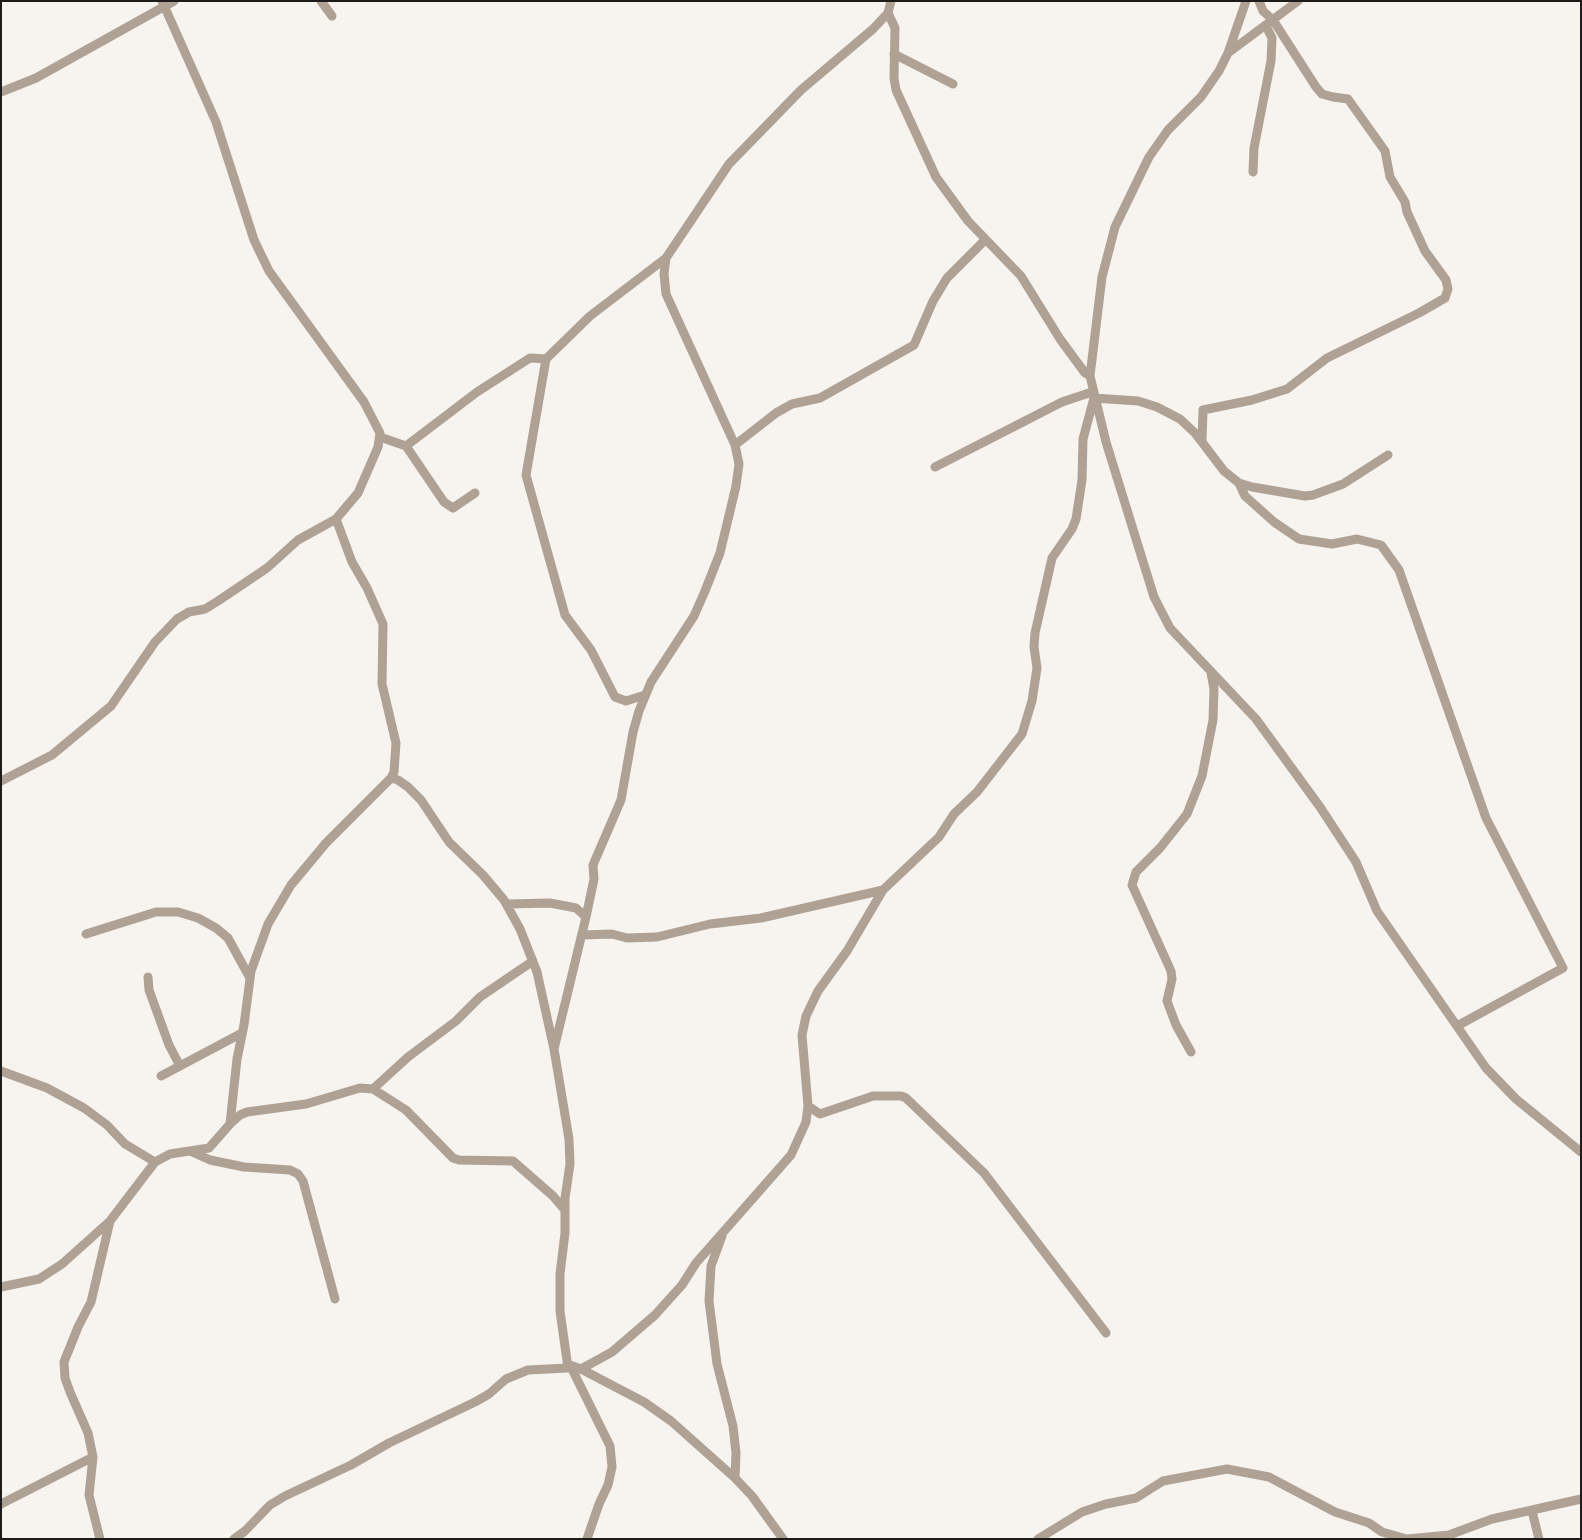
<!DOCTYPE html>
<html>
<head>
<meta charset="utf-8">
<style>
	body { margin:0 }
	#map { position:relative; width:1582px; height:1540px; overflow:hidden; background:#f7f3ef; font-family:"Source Sans 3",sans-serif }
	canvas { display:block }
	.frame { position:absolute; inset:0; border:2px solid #1d1c1a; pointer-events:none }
</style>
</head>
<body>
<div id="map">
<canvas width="1582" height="1540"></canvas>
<div class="frame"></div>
</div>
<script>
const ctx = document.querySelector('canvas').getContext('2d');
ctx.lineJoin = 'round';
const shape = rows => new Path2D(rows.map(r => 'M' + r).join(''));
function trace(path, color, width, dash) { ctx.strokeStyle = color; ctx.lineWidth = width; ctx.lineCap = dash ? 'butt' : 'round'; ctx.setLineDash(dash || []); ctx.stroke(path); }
trace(shape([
	[321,1,332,16],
	[1246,1,1228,53,1219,71,1201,97,1168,130,1149,157,1115,227,1102,277,1090,376,1106,442,1154,597,1170,628,1256,719,1320,807,1356,862,1377,911,1486,1068,1516,1099,1581,1152],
	[888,13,895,28,894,78,896,90,936,177,968,221,1021,276,1060,339,1085,373,1090,376],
	[1228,53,1298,1],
	[894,54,953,84],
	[1,92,36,78,174,1],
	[1253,172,1254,148,1271,61,1272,38,1266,26],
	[380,437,406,446,477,392,530,358,546,359],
	[1202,442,1203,410,1252,400,1287,389,1327,358,1419,313,1445,298,1448,289,1446,280,1425,251,1407,212,1405,202,1390,177,1385,151,1348,99,1333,97,1322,94,1316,87,1273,20,1263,11,1259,1],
	[735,445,776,413,792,404,820,398,914,345,933,301,947,278,984,241],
	[406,446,444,502,453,508,475,493],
	[935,467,1062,402,1092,392],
	[1239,483,1245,496,1274,522,1299,539,1332,544,1357,539,1381,545,1399,570,1486,818,1563,968,1457,1026],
	[645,695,626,701,615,697,591,650,565,615,526,475,546,359,590,316,666,258],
	[391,778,398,780,408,787,421,800,449,842,483,875,504,900,520,929,537,972,554,1049,569,1139,570,1164,565,1198,565,1233,560,1274,560,1311,568,1368],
	[1,781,52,755,111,706,155,642,177,619,189,612,205,609,218,601,267,568,298,540,336,519],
	[507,904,550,903,576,908,586,917],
	[86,934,156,912,178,912,198,918,216,928,228,938,250,978],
	[582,935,612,934,627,938,657,937,710,924,761,918,883,890],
	[148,977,149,990,169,1045,180,1066],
	[554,1049,586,917,594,879,593,865,621,800,633,732,639,711,651,682,694,616,705,591,720,553,736,486,739,464,735,445,666,294,664,274,666,258,729,164,801,90,873,29,888,13,891,1],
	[1191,1052,1176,1025,1167,1001,1172,979,1171,971,1132,885,1136,872,1160,848,1187,814,1202,776,1213,720,1214,689,1211,673],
	[1,1071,47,1088,84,1108,107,1125,125,1144,155,1162],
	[161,1076,242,1033],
	[373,1089,408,1057,456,1021,480,997,533,961],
	[808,1106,820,1114,873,1096,901,1096,906,1098,984,1173,1106,1333],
	[230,1124,240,1115,247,1112,306,1104,360,1088,373,1089,406,1110,453,1158,459,1160,513,1161,553,1196,565,1210],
	[190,1151,210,1160,244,1167,290,1170,298,1174,303,1181,335,1299],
	[722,1236,711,1266,709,1301,717,1364,733,1426,736,1453,735,1478],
	[1,1287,39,1279,62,1264,110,1221,155,1162,170,1154,209,1148,230,1124,237,1059,244,1025,251,971,268,924,291,885,326,843,391,778,394,772,396,743,382,684,383,624,367,588,352,562,336,519,358,493,378,447,380,433,364,402,269,271,254,240,216,122,162,1],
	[570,1365,610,1446,612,1467,608,1485,599,1504,587,1539],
	[581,1369,644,1402,671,1421,735,1478,752,1496,783,1539],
	[1,1504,93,1457],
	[1532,1511,1539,1539],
	[100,1539,89,1495,93,1457,88,1433,70,1392,65,1378,64,1362,78,1327,91,1302,110,1221],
	[234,1539,245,1531,270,1505,285,1496,351,1465,389,1443,475,1402,489,1394,506,1379,528,1370,568,1368,570,1365,581,1369,612,1352,655,1315,682,1285,696,1263,791,1155,806,1122,808,1106,802,1035,806,1016,818,991,847,951,883,890,939,837,954,814,977,792,1022,734,1032,701,1037,668,1034,647,1035,633,1052,558,1072,529,1076,519,1082,480,1083,439,1094,398,1138,401,1157,407,1180,419,1195,433,1224,471,1239,483,1252,487,1305,496,1313,495,1343,484,1388,455],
	[1038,1539,1082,1512,1106,1504,1136,1498,1163,1481,1227,1469,1269,1477,1335,1512,1369,1523,1382,1532,1407,1539,1449,1535,1492,1519,1581,1499]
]), '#afa295', 9);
</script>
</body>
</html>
